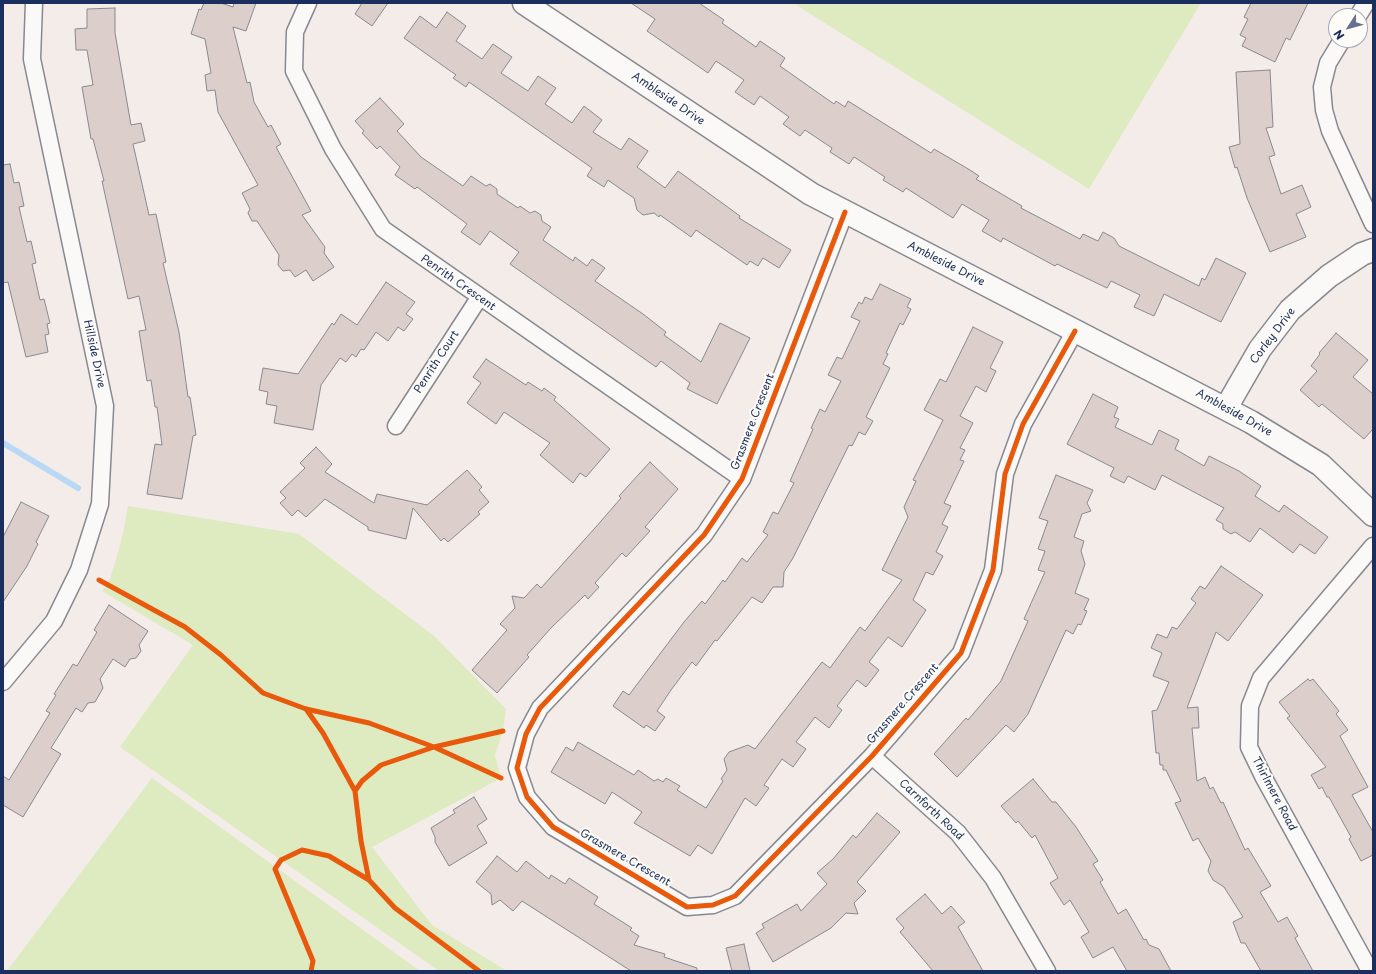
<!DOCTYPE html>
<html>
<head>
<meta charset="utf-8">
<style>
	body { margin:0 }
	#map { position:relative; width:1376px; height:974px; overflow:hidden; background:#f3ece9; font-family:"Playpen Sans",sans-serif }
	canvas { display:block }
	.frame { position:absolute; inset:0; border:4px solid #1b2f5e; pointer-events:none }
	.north { position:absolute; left:1328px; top:8px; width:40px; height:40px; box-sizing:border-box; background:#fdfcf7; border:1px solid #a3aaba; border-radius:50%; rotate:234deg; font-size:11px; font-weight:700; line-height:16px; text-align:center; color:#1b2f5e }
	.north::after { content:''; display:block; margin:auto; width:14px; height:18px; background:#67718f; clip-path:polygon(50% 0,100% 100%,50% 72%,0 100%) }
</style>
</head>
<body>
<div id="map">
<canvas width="1376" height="974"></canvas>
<div class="frame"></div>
<div class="north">N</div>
</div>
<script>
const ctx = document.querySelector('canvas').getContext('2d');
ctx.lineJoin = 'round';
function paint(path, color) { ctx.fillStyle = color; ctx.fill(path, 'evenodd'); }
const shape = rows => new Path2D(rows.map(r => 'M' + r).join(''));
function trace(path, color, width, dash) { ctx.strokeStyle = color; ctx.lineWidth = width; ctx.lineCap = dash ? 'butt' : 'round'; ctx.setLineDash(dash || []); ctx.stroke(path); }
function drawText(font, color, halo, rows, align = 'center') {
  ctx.font = font + ' "Playpen Sans",sans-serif'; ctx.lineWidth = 4; ctx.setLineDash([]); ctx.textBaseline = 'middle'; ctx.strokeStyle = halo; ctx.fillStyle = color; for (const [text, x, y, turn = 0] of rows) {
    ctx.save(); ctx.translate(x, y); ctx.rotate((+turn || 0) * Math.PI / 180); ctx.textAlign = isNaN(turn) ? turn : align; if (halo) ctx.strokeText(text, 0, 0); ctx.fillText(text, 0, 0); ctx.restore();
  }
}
paint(shape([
	[793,3,1201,3,1089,189],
	[128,506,299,534,434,636,506,709,503,731,495,755,501,778,372,847,432,925,507,971,439,971,120,747,193,645,102,591,110,579,117,556,124,529],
	[152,778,420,971,7,971]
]), '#deeac0');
trace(shape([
	[3,443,78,488]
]), '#b8d8f5', 6);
const building = shape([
	[204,3,221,3,233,7,234,3,256,3,246,31,233,27,247,83,250,82,254,102,268,127,271,125,281,144,276,147,311,211,302,215,325,247,324,253,334,267,313,281,306,270,295,277,290,270,283,271,278,265,279,255,257,221,252,221,248,213,250,209,242,193,258,185,218,112,215,90,207,91,205,75,211,73,205,39,191,34,199,9,201,10,204,3],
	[362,3,388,3,372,26,355,14,362,3],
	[631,3,699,3,724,20,722,23,756,47,760,41,785,58,780,66,834,104,836,101,845,107,848,101,931,153,934,149,970,170,979,176,976,179,1022,206,1021,208,1080,239,1083,234,1098,241,1103,232,1114,238,1119,246,1199,286,1202,278,1205,280,1216,258,1246,273,1221,322,1164,294,1154,316,1134,307,1140,295,1111,281,1107,288,1057,264,1055,266,1003,238,1001,242,982,231,989,220,962,204,953,218,906,188,903,192,883,180,885,177,854,157,849,164,830,152,832,148,805,130,800,136,783,124,789,117,760,96,754,105,735,92,744,80,716,61,708,73,647,31,655,19,631,3],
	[1251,3,1308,3,1290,40,1286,38,1275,62,1242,46,1246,38,1240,35,1248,19,1244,17,1251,3],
	[115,8,115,33,131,125,141,123,145,141,133,144,149,215,156,214,166,262,163,263,179,332,188,397,190,397,196,435,193,436,182,499,147,494,155,444,162,445,157,407,155,407,151,380,147,381,139,331,146,330,139,296,128,299,102,181,104,181,93,139,91,139,82,87,93,85,87,50,76,50,75,29,87,28,87,9,115,8],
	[447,12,466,26,456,41,482,59,493,44,512,57,501,73,528,91,538,76,556,88,545,104,572,123,584,106,602,120,593,132,621,150,629,138,648,151,637,167,665,188,678,171,740,216,739,218,791,250,779,268,763,258,758,266,750,261,747,265,696,230,691,237,660,215,659,217,654,213,643,215,637,210,634,198,622,190,608,180,604,187,587,176,592,168,469,82,466,87,453,78,456,75,404,38,420,16,436,28,447,12],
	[1270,70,1273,127,1266,128,1275,155,1269,157,1281,194,1302,185,1311,207,1296,214,1306,237,1270,252,1247,198,1237,167,1235,168,1229,147,1240,144,1236,72,1270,70],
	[380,98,404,124,397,131,421,157,463,186,471,176,486,186,490,184,497,189,497,194,518,208,520,206,530,213,535,211,541,215,542,221,551,227,543,240,573,261,575,257,587,266,592,259,605,268,595,281,643,314,666,332,664,335,701,362,720,323,750,338,717,404,687,389,690,383,661,361,656,367,510,264,519,252,490,231,480,245,461,232,467,224,417,187,415,189,395,175,400,167,380,146,377,149,362,133,364,131,355,121,380,98],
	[10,164,14,183,19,182,24,206,19,207,27,242,31,241,36,263,32,264,40,300,44,299,50,323,47,324,49,334,45,335,48,352,26,357,8,282,3,283,3,165,10,164],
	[386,282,415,302,406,314,413,319,404,331,398,327,388,341,376,332,364,350,361,349,356,357,352,354,346,362,340,358,321,385,313,430,274,423,277,406,266,404,268,392,259,390,263,368,298,374,332,323,334,325,341,314,357,325,386,282],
	[880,284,911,299,907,307,911,309,903,325,900,323,886,353,888,354,883,364,890,368,866,417,873,421,865,435,859,432,852,446,849,445,793,558,784,572,783,587,773,587,762,603,752,597,717,641,715,640,696,666,692,662,671,690,657,711,665,717,655,731,646,725,644,728,613,706,623,691,629,695,684,622,702,601,705,604,723,580,725,582,742,558,747,562,768,535,763,532,773,512,778,514,794,483,790,481,813,429,811,428,820,409,825,412,841,381,828,375,837,357,842,359,860,321,851,317,859,302,862,304,865,297,872,300,880,284],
	[973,327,1003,342,990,368,996,371,986,392,976,386,960,416,973,423,960,448,965,450,960,460,964,461,944,503,951,506,942,524,948,527,936,552,943,556,933,575,926,572,913,600,926,610,902,647,888,637,869,662,879,670,866,687,857,680,837,706,842,710,829,728,815,717,796,742,806,749,793,767,782,759,764,785,769,788,756,806,745,798,712,854,698,845,690,856,634,823,642,812,612,792,605,804,551,772,566,747,573,751,578,742,634,775,638,770,654,781,658,779,663,782,666,778,680,786,677,790,706,808,723,781,721,779,727,770,724,759,729,752,748,745,755,749,822,662,830,668,860,627,865,631,902,580,882,570,908,517,904,507,916,481,913,480,943,420,924,410,940,379,946,382,973,327],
	[1336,333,1368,360,1353,377,1373,394,1373,429,1364,439,1322,404,1319,407,1300,390,1317,371,1311,366,1320,354,1319,353,1336,333],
	[486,359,526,385,528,382,542,391,544,388,556,397,554,400,610,449,586,477,580,473,573,483,540,455,550,443,504,412,496,424,467,403,481,383,473,377,486,359],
	[1093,394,1118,407,1114,417,1119,419,1115,427,1152,445,1159,430,1179,440,1175,449,1204,466,1209,456,1239,471,1261,486,1255,496,1279,512,1284,505,1328,537,1315,554,1300,544,1293,553,1260,528,1250,542,1235,532,1231,534,1223,529,1223,524,1216,520,1224,508,1162,475,1155,490,1128,476,1124,483,1110,476,1114,468,1067,444,1093,394],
	[316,447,332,464,325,472,374,503,377,494,427,505,467,470,482,487,479,490,489,502,478,512,480,514,448,542,444,538,441,541,413,508,406,539,368,530,368,527,325,499,306,517,298,510,292,516,280,503,286,498,280,492,305,468,300,463,316,447],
	[650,462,678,489,645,527,650,531,626,557,622,553,595,583,599,587,588,599,585,595,551,628,527,655,529,657,497,693,472,670,507,630,500,624,515,608,512,596,524,598,537,584,541,588,595,528,621,498,619,496,650,462],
	[1056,475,1093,490,1087,503,1091,511,1082,514,1074,537,1084,541,1081,551,1085,564,1075,593,1089,599,1084,610,1087,611,1081,625,1078,624,1073,634,1066,630,1028,714,1014,732,1006,725,957,777,934,754,966,718,968,720,1001,681,1028,621,1024,619,1045,572,1038,570,1045,551,1038,549,1048,521,1039,518,1056,475],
	[21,502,49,516,36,542,38,544,27,566,3,602,3,537,21,502],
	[1221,566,1263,595,1228,641,1216,632,1187,708,1198,707,1199,728,1192,728,1197,781,1205,777,1210,789,1213,787,1221,803,1223,802,1245,850,1248,848,1271,886,1260,892,1278,922,1287,917,1298,936,1295,938,1313,971,1261,971,1245,943,1241,943,1233,922,1243,917,1224,887,1213,880,1208,871,1211,861,1198,838,1193,841,1175,803,1181,801,1166,770,1163,770,1163,765,1160,765,1159,753,1156,753,1152,711,1157,710,1169,682,1153,676,1162,653,1151,648,1157,634,1167,638,1172,627,1177,629,1196,603,1191,599,1200,586,1205,589,1221,566],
	[109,605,148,631,139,645,141,651,136,658,130,659,125,667,113,659,100,679,103,688,95,702,88,703,82,712,76,708,51,748,61,754,23,817,3,805,3,776,9,780,50,713,46,711,56,695,54,694,73,664,77,666,97,632,94,630,109,605],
	[1308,679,1310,681,1313,679,1339,711,1336,714,1348,730,1340,736,1368,787,1352,795,1373,832,1373,855,1361,861,1349,839,1351,837,1329,797,1327,797,1322,787,1319,789,1311,775,1326,767,1287,718,1290,716,1279,702,1308,679],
	[1033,779,1052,802,1056,802,1076,827,1098,861,1093,864,1103,880,1100,882,1118,914,1126,909,1144,940,1146,939,1149,945,1159,949,1171,971,1127,971,1113,947,1093,958,1081,937,1089,932,1070,900,1064,905,1050,883,1058,878,1035,835,1032,838,1018,821,1016,823,1001,806,1033,779],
	[474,797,487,819,477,826,487,843,449,866,435,842,435,837,431,828,455,813,453,810,474,797],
	[877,813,900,832,857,882,866,891,854,903,858,914,846,913,831,928,773,962,756,933,764,928,762,924,797,904,801,911,827,884,817,873,833,859,853,835,856,838,877,813],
	[497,856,517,872,526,861,549,879,551,875,565,884,569,878,598,897,594,904,632,928,630,930,639,936,634,945,665,954,664,957,697,968,697,971,631,971,522,901,513,911,500,900,492,905,491,894,476,882,497,856],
	[925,894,942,914,951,906,965,922,958,927,983,971,933,971,900,932,904,928,896,919,925,894],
	[744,944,750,971,732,971,726,948,744,944]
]);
paint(building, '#dccecb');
trace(building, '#888990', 1);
const street = shape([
	[308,3,295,32,294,71,333,149,383,229,742,479],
	[1358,16,1366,3],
	[1342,40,1328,63,1322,87,1324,110,1330,131,1373,224],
	[845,212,742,479,704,535,540,708,526,734,517,768,527,797,553,827,687,907,713,905,735,896,872,756,961,653,993,570,1005,474,1023,424,1075,331],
	[396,426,479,298],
	[3,682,54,621,79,570,100,504,105,406,32,59,34,3],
	[872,756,958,833,993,878,1047,971],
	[1370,971,1264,778,1249,747,1250,706,1261,678,1373,546]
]);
const secondary = shape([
	[524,3,811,194,1251,422,1321,465,1373,515],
	[1226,408,1260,349,1290,310,1329,276,1362,254,1373,250]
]);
trace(street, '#888990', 19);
trace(secondary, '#888990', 25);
trace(street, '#faf9f7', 16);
trace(secondary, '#faf9f7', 22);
trace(shape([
	[845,212,742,479,704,535,540,708,526,734,517,768,527,797,553,827,687,907,713,905,735,896,872,756,961,653,993,570,1005,474,1023,424,1075,331],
	[99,580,185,627,221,655,263,693,306,709,369,723,434,747,503,731],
	[306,709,323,733,355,791],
	[311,971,313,961,275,869,281,860,302,850,329,856,369,880],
	[479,971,395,908,369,880,361,841,355,791,362,781,381,765,434,747,501,778]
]), '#e8590c', 5);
drawText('11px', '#1b2f5e', '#fdfcf7', [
	["Ambleside Drive",668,99,34],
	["Ambleside Drive",946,264,27],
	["Penrith Crescent",458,283,35],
	["Corley Drive",1273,336,-53],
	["Hillside Drive",94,354,78],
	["Penrith Court",437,362,-57],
	["Ambleside Drive",1234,413,29],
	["Grasmere Crescent",753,422,-69],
	["Grasmere Crescent",903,704,-49],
	["Thirlmere Road",1274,794,62],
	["Carnforth Road",931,810,43],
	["Grasmere Crescent",625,858,30]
]);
</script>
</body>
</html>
